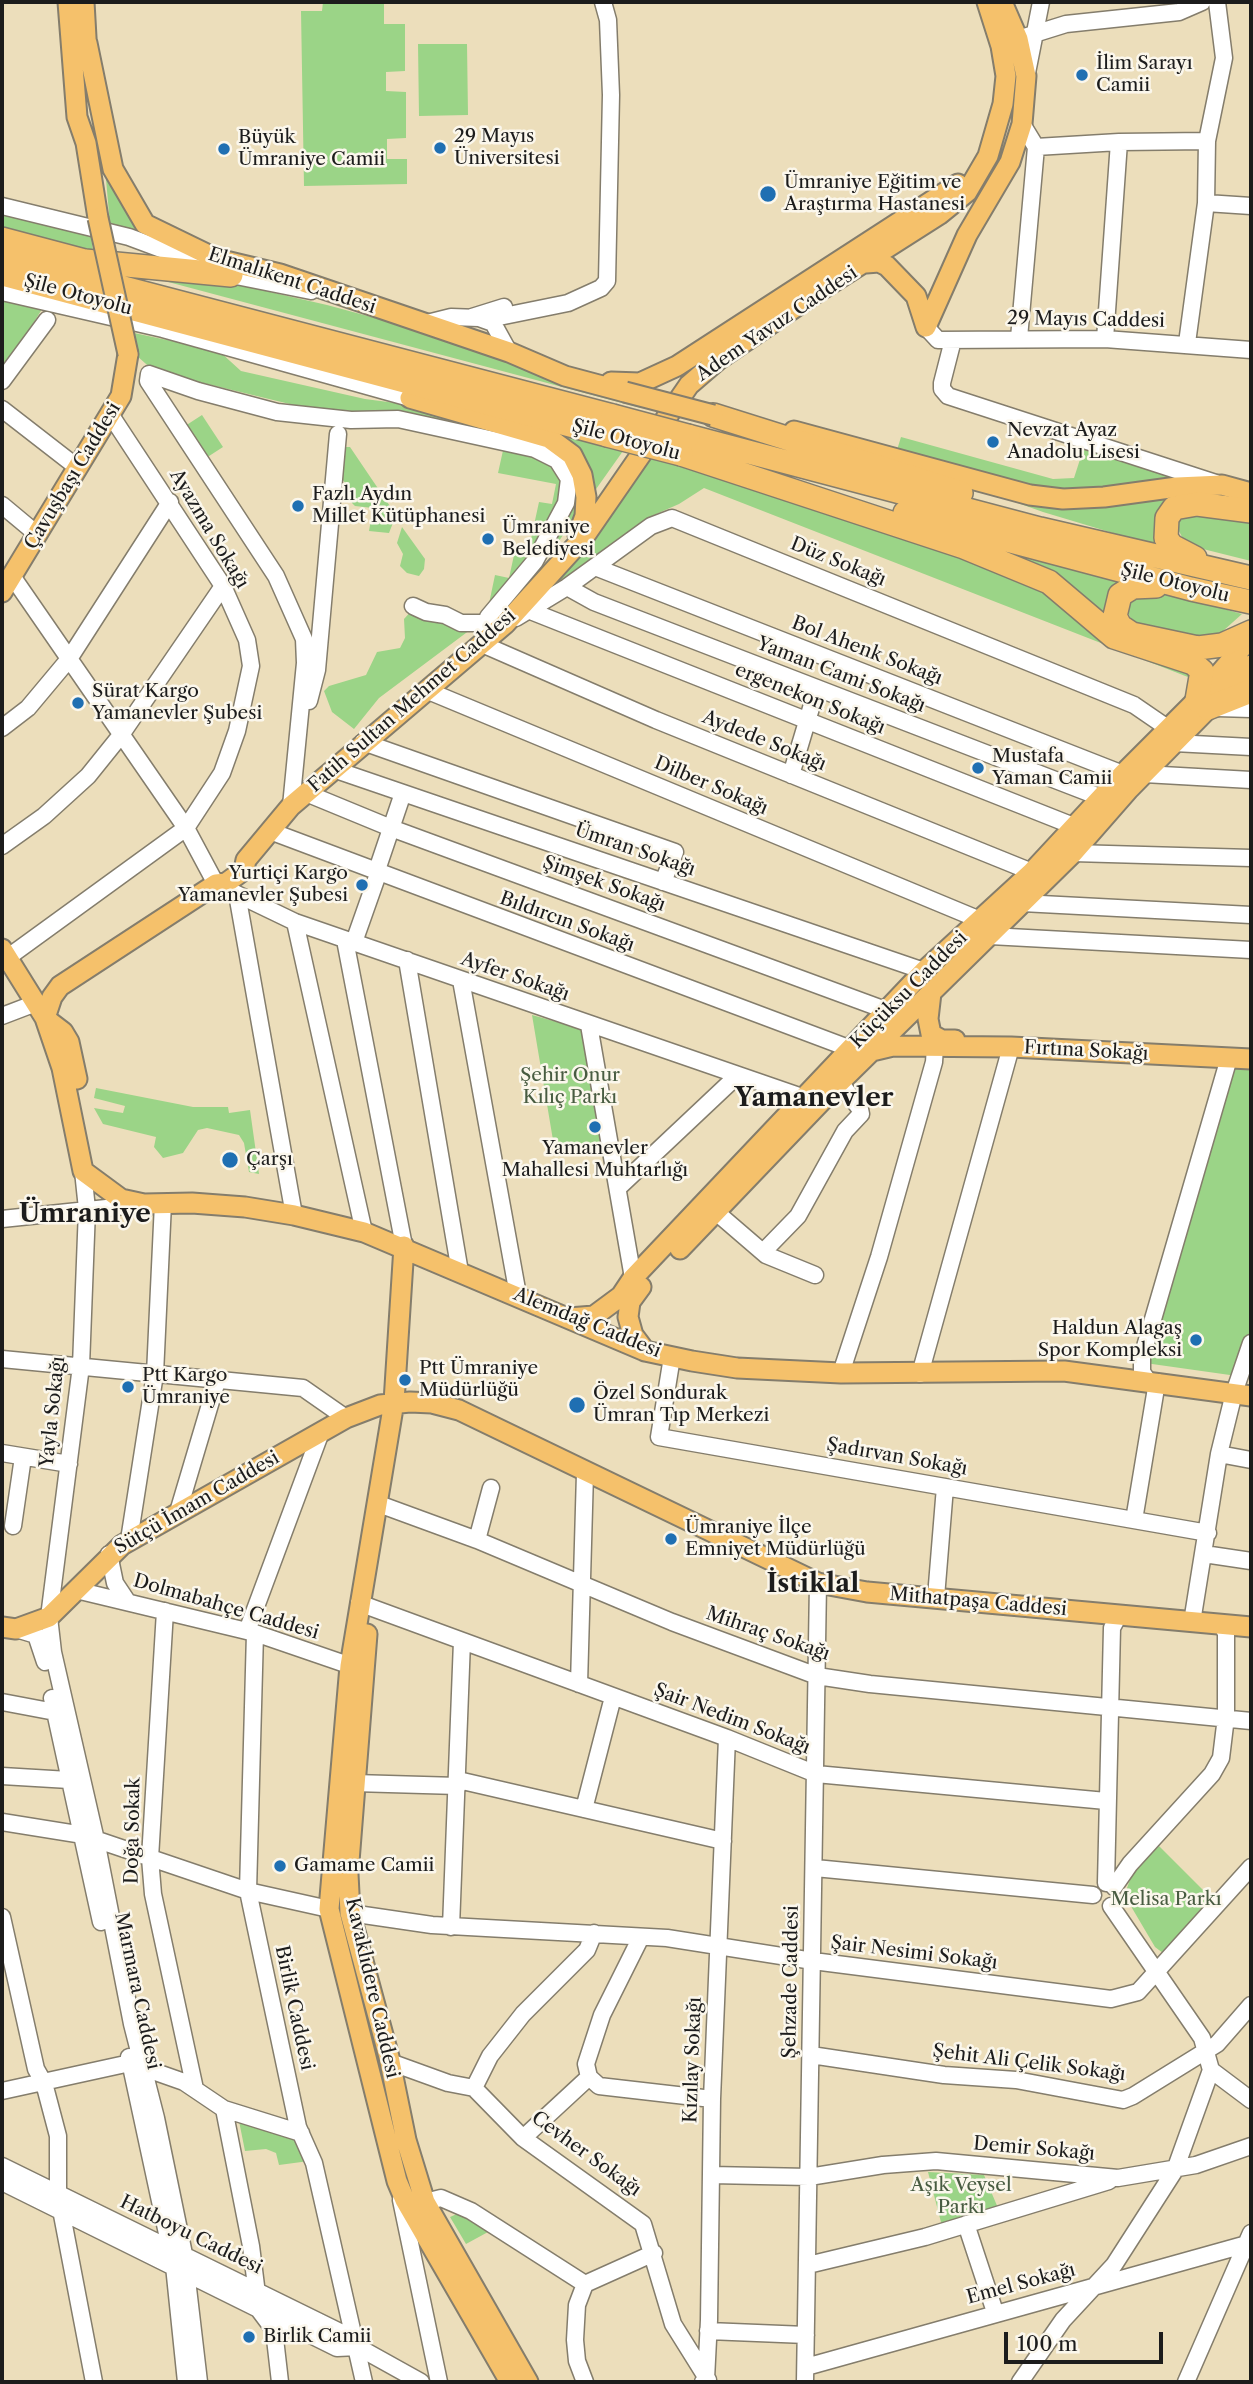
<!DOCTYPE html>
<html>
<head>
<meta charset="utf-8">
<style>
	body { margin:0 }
	#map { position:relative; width:1253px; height:2384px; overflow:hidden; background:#ecdebb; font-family:"Libre Caslon Text",serif }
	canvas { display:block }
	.frame { position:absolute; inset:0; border:4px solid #1c1c1c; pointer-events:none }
	.scale { position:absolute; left:1004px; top:2332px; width:159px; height:32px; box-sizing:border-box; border:4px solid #1c1c1c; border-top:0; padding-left:9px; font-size:21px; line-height:24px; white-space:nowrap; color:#1c1c1c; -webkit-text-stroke:5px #fbf7ec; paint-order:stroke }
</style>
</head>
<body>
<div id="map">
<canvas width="1253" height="2384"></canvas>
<div class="frame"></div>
<div class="scale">100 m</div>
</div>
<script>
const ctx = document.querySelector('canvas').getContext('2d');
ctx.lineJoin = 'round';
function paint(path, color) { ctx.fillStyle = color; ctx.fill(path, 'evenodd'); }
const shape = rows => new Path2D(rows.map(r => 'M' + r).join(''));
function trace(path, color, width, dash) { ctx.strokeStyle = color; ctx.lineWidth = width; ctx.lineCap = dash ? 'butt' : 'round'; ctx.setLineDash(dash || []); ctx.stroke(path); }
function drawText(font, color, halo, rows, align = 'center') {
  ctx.font = font + ' "Libre Caslon Text",serif'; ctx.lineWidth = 5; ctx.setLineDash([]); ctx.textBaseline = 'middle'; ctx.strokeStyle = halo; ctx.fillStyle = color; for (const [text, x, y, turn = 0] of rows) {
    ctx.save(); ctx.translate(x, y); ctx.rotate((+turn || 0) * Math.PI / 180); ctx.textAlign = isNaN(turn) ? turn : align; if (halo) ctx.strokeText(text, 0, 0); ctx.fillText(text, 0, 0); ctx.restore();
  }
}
paint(shape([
	[323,2,404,2,384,4,384,24,405,24,405,71,386,72,386,91,406,92,406,138,387,139,387,159,407,159,407,184,304,186,301,11,322,11],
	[467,44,468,115,419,116,418,44],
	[104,156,168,245,110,225],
	[2,213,91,237,94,257,2,233],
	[127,271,191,274,327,305,401,325,643,401,641,408],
	[2,301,42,309,6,368,2,365],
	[134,333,219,351,241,371,365,399,411,405,542,443,579,493,577,514,549,556,486,618,379,698,354,729,332,712,324,691,329,686,366,675,377,652,400,648,405,638,404,619,413,609,421,606,486,618,495,575,509,578,516,546,529,548,539,502,552,504,556,484,498,473,504,446,343,417,154,371,137,356],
	[202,415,223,447,206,458,185,426],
	[549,430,623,451,594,492],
	[901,437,1053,479,1074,478,1084,447,1185,479,1107,490,1053,491,987,476,897,450],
	[344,447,350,447,396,515,389,533,369,531,373,508,355,506,352,503,349,487,340,477],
	[650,457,724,476,981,560,1184,664,1193,679,704,488,679,504,647,518,544,594],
	[990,493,1171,496,1163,548,1043,512],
	[1177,514,1251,518,1251,561,1195,547,1182,537,1175,523],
	[402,527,425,559,424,569,419,576,407,573,400,566,403,554,397,543],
	[992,545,1130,582,1120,634,1018,557],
	[1152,591,1184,598,1242,614,1214,639,1148,629,1131,619,1125,606,1133,592],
	[532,1015,586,1030,606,1144,555,1152],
	[1236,1063,1251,1065,1251,1327,1237,1376,1145,1363],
	[96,1088,193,1107,228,1107,229,1113,250,1110,259,1174,249,1172,244,1143,239,1135,207,1128,198,1130,183,1153,163,1158,154,1147,156,1137,103,1124,94,1108,123,1113,125,1106,94,1098],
	[1159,1846,1213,1900,1163,1953,1155,1947,1132,1908,1127,1888,1133,1871],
	[238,2116,296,2138,309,2161,279,2165,276,2153,266,2149,245,2151],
	[928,2172,984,2175,998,2208,942,2226],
	[459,2213,488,2232,466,2244,450,2217]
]), '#9bd487');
const minor = shape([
	[1018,39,1066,24,1179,12,1202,2],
	[1027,73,1041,2],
	[1022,124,1036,147,1119,142,1207,141],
	[1206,203,1251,206],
	[2,206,129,237,231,275,311,291],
	[2,292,163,329,410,398],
	[472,317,504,307],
	[493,323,494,318,568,303,601,288,607,281,611,95,608,20,603,2],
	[423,324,451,317,479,318,493,323,509,352],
	[926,327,938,340,1105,339,1251,350],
	[1019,338,1036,147],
	[1105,339,1119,142],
	[953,340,942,383,942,389,948,396,1216,483],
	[1187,343,1206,203,1207,141,1224,58,1217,2],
	[2,381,47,320],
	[2,409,78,468],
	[2,505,38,535],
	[595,567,1123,774],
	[12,576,186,828,216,884,295,922,805,1098],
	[567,587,594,602,1102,798],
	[413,606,426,612,445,615,461,623,482,623],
	[528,610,1076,827],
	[516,618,567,587,651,526,672,518,1134,705,1169,729],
	[482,644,656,720,1032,872],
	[426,690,980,920],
	[309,701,317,670,338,434],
	[1217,708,1251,709],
	[2,728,28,708,69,659,170,502],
	[363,742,675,852,663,882],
	[1174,743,1251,747],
	[333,769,924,971],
	[1144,774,1251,780],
	[791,775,817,688],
	[306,793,391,828,888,1011],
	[291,806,305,663,304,639,276,576,148,381,149,374,198,391,277,412,351,420,398,419,535,449,557,460,569,479,566,503,535,561,488,617],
	[270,831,851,1049],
	[2,846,44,816,88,776,121,735,223,586],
	[1073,853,1251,858],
	[376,873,403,793],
	[237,894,294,1215],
	[1022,903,1251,915],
	[295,922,364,1232],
	[990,936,1251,950],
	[345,940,404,1246],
	[354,942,378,874],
	[7,958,186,828,222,773,237,731,251,666,247,640,223,586,110,414],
	[407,960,460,1272],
	[461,980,518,1295],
	[2,1016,36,1003],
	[589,1025,633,1278],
	[83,1171,87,1209,81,1366,49,1617,53,1652,96,1840,132,2024,156,2118,184,2254,199,2382],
	[618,1188,738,1075],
	[716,1212,766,1255,815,1275],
	[2,1219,135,1205],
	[763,1252,798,1216,845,1131,861,1114,860,1109,840,1082],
	[672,1357,659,1437,1208,1533],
	[2,1359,303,1388,346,1418],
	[841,1373,879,1257,934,1062,935,1047],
	[920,1374,1011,1047],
	[1148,1381,1142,1372,1142,1357,1229,1058],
	[2,1453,69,1464],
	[1219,1454,1251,1460],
	[376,1503,477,1540,672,1622,817,1676,870,1684,1251,1721],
	[178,1512,217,1381],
	[1134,1520,1157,1382],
	[13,1526,23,1457],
	[129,1540,155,1374,163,1203],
	[477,1540,491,1488],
	[109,1554,115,1583,127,1601],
	[1204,1554,1251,1561],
	[76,1590,255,1633,360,1669],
	[936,1597,945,1487],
	[359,1603,727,1738,816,1774,1106,1801],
	[165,1611,150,1858,153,1894,195,2089],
	[1192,1622,1219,1454,1234,1393,1251,1343],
	[16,1629,36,1635,45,1662],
	[247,1631,321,1432],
	[255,1633,248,1891,298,2127,314,2163,364,2382],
	[579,1684,585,1473],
	[52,1698,101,1922],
	[2,1702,55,1712],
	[2,1776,69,1780],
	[458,1780,723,1841],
	[354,1783,458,1786],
	[584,1809,613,1697],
	[2,1822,83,1835,248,1891,329,1909],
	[815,1868,1093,1895],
	[1106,1883,1112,1628,1119,1615],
	[1114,1887,1130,1864,1212,1774,1221,1758,1226,1717,1226,1633,1221,1624],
	[350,1913,432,1925,667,1938,813,1961,1111,1999,1138,1992,1251,1867],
	[2,1917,36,2069,44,2083,58,2136,58,2194,94,2382],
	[451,1927,462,1641],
	[641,1937,602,2015,586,2064,589,2077,599,2086,712,2099],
	[811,2055,944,2075,1016,2080,1123,2100,1133,2096,1217,2044,1251,2005],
	[129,2057,174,2266,186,2382],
	[390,2062,448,2083,474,2088,523,2138,643,2224,673,2324,708,2380],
	[1211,2070,1251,2100],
	[474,2088,490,2056,523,2014,587,1950,594,1933],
	[2,2091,130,2063,184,2082,224,2109,301,2133],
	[224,2109,251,2246,259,2310,274,2330,280,2382],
	[523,2138,589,2077],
	[2,2166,342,2333,358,2347,421,2382],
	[711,2175,809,2177,883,2165,936,2161,1118,2178,1196,2165,1251,2146],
	[2,2182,337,2348,358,2347],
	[401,2200,439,2382],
	[425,2202,441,2198,471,2211,585,2284,654,2253],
	[966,2224,995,2312],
	[808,2265,925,2237,1109,2181],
	[708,2331,806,2335],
	[806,2367,1247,2244],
	[585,2382,577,2361,575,2340,577,2305,585,2284],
	[703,2382,706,2379,709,2320,712,2099,727,1738],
	[805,2382,818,1583],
	[1020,2382,1063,2320,1114,2265,1175,2170,1211,2070,1202,2038,1111,1906],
	[1186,2382,1251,2233]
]);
const major = shape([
	[68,2,77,117,86,143,98,218],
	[84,2,87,55],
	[87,43,113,169,145,224,217,259,280,274,509,352,565,376,625,392],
	[866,263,879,262,887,266,916,296,926,327],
	[926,327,967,235,1010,162,1022,124,1026,76,1018,39,1002,2],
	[611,382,640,383,677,366,958,184],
	[410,398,549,438,572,455,582,475,586,497,585,516,578,535],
	[794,431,1030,495,1063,499,1104,497,1177,487,1222,485,1251,493],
	[2,592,121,396,128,354],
	[2,949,45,1018,62,1068,83,1171],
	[931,993,928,1019,931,1034,942,1040,955,1040],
	[45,1018,52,997,60,986,216,884,226,883,244,870,246,860,291,806,505,624,584,537,689,385,718,360,816,293,940,214,967,192,988,156,1003,104,1006,76,1001,46,987,2],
	[46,1019,63,1032,69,1042,77,1079],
	[872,1051,893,1046,1011,1047,1251,1059],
	[83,1171,121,1199,144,1204,192,1203,245,1207,294,1215,364,1232,645,1351,692,1361,737,1368,841,1373,1064,1371,1251,1396],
	[404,1246,394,1402,350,1666,329,1909,397,2181,405,2200,510,2382],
	[680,1249,837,1085,1073,853,1129,789,1251,665],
	[641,1287,630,1302,628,1317,633,1335,645,1351],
	[569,1318,594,1316,621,1296,633,1278,924,971,1032,872,1123,774,1197,700,1251,637],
	[2,1627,16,1629,49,1617,122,1545,346,1418,380,1405,410,1402,432,1403,459,1410,818,1583,867,1592,1251,1627],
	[367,1634,348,1874,350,1913,389,2057,406,2140,425,2202,528,2382]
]);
const highway = shape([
	[2,239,85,261,231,275],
	[2,256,613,416],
	[2,274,607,435],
	[713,415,961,493],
	[688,436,1040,529,1251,578],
	[681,454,964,547,1049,582,1114,637,1193,663,1202,671,1197,700],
	[905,513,1191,589,1251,602],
	[1195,558,1172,546,1166,538,1167,518,1174,508,1197,504,1251,511],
	[1156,586,1133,587,1120,595,1115,616,1120,626,1132,634,1198,648,1222,645,1251,632],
	[1208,708,1251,691]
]);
trace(minor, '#847d6c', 19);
trace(major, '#847d6c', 23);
trace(highway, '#847d6c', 26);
trace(minor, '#fff', 16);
trace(major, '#f5c16b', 19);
trace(highway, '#f5c16b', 23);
const majorBridge = shape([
	[98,218,128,354],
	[625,392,713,415]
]);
const highwayBridge = shape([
	[613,416,688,436],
	[607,435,681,454]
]);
trace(majorBridge, '#847d6c', 23, []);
trace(highwayBridge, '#847d6c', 26, []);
trace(majorBridge, '#f5c16b', 19);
trace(highwayBridge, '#f5c16b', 23);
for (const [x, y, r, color] of [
	[1082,75,7,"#1f6fb2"],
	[440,148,7,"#1f6fb2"],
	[224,149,7,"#1f6fb2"],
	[768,194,9,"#1f6fb2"],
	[993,442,7,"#1f6fb2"],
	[298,506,7,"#1f6fb2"],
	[488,539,7,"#1f6fb2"],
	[78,703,7,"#1f6fb2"],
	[978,768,7,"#1f6fb2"],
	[362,885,7,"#1f6fb2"],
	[595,1127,7,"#1f6fb2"],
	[230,1160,9,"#1f6fb2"],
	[1196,1340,7,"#1f6fb2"],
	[405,1380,7,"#1f6fb2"],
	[128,1387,7,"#1f6fb2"],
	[577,1405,9,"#1f6fb2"],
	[671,1539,7,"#1f6fb2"],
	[280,1866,7,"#1f6fb2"],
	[249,2337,7,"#1f6fb2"]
]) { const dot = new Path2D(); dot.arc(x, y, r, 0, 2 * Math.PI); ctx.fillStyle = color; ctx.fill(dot); trace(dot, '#fbf7ec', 2.5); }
drawText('19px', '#1c1c1c', '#fbf7ec', [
	["İlim Sarayı",1096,64],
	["Camii",1096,86],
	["29 Mayıs",454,137],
	["Üniversitesi",454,159],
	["Büyük",238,138],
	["Ümraniye Camii",238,160],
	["Ümraniye Eğitim ve",784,183],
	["Araştırma Hastanesi",784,205],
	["Nevzat Ayaz",1007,431],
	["Anadolu Lisesi",1007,453],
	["Fazlı Aydın",312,495],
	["Millet Kütüphanesi",312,517],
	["Ümraniye",502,528],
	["Belediyesi",502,550],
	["Sürat Kargo",92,692],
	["Yamanevler Şubesi",92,714],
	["Mustafa",992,757],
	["Yaman Camii",992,779],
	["Yurtiçi Kargo",348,874,"right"],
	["Yamanevler Şubesi",348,896,"right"],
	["Yamanevler",595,1149,"center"],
	["Mahallesi Muhtarlığı",595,1171,"center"],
	["Çarşı",246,1160],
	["Haldun Alagaş",1182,1329,"right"],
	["Spor Kompleksi",1182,1351,"right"],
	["Ptt Ümraniye",419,1369],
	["Müdürlüğü",419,1391],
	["Ptt Kargo",142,1376],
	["Ümraniye",142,1398],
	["Özel Sondurak",593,1394],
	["Ümran Tıp Merkezi",593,1416],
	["Ümraniye İlçe",685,1528],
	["Emniyet Müdürlüğü",685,1550],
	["Gamame Camii",294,1866],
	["Birlik Camii",263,2337]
], 'left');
drawText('19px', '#1c1c1c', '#fbf7ec', [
	["Elmalıkent Caddesi",292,281,18],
	["Şile Otoyolu",78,295,15],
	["29 Mayıs Caddesi",1086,320,1],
	["Adem Yavuz Caddesi",777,324,-34],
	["Şile Otoyolu",626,440,15],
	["Çavuşbaşı Caddesi",73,476,-59],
	["Ayazma Sokağı",209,529,59],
	["Düz Sokağı",838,562,22],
	["Şile Otoyolu",1175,583,14],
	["Bol Ahenk Sokağı",867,651,21],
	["Yaman Cami Sokağı",841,675,21],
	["ergenekon Sokağı",810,699,22],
	["Fatih Sultan Mehmet Caddesi",412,701,-41],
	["Aydede Sokağı",764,741,22],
	["Dilber Sokağı",711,786,23],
	["Ümran Sokağı",635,850,19],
	["Şimşek Sokağı",604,884,20],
	["Bıldırcın Sokağı",567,922,20],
	["Ayfer Sokağı",515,977,19],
	["Küçüksu Caddesi",909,990,-45],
	["Fırtına Sokağı",1086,1051,3],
	["Alemdağ Caddesi",587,1323,22],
	["Yayla Sokağı",53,1412,-84],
	["Şadırvan Sokağı",897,1457,10],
	["Sütçü İmam Caddesi",197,1503,-30],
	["Mithatpaşa Caddesi",978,1602,5],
	["Dolmabahçe Caddesi",226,1607,16],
	["Mihraç Sokağı",768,1634,19],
	["Şair Nedim Sokağı",732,1719,21],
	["Doğa Sokak",133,1831,-89],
	["Şair Nesimi Sokağı",914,1953,7],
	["Şehzade Caddesi",791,1982,-89],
	["Kavaklıdere Caddesi",372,1988,77],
	["Marmara Caddesi",137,1991,78],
	["Birlik Caddesi",294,2008,78],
	["Kızılay Sokağı",693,2060,-88],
	["Şehit Ali Çelik Sokağı",1029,2063,7],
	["Demir Sokağı",1034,2149,5],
	["Cevher Sokağı",586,2154,36],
	["Hatboyu Caddesi",191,2235,26],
	["Emel Sokağı",1021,2284,-15]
]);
drawText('19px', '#485c41', '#fbf7ec', [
	["Şehir Onur",570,1076],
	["Kılıç Parkı",570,1098],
	["Melisa Parkı",1166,1900],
	["Aşık Veysel",961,2186],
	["Parkı",961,2208]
]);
drawText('bold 26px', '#1c1c1c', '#fbf7ec', [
	["Yamanevler",814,1098],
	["Ümraniye",85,1214],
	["İstiklal",813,1584]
]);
</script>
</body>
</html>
